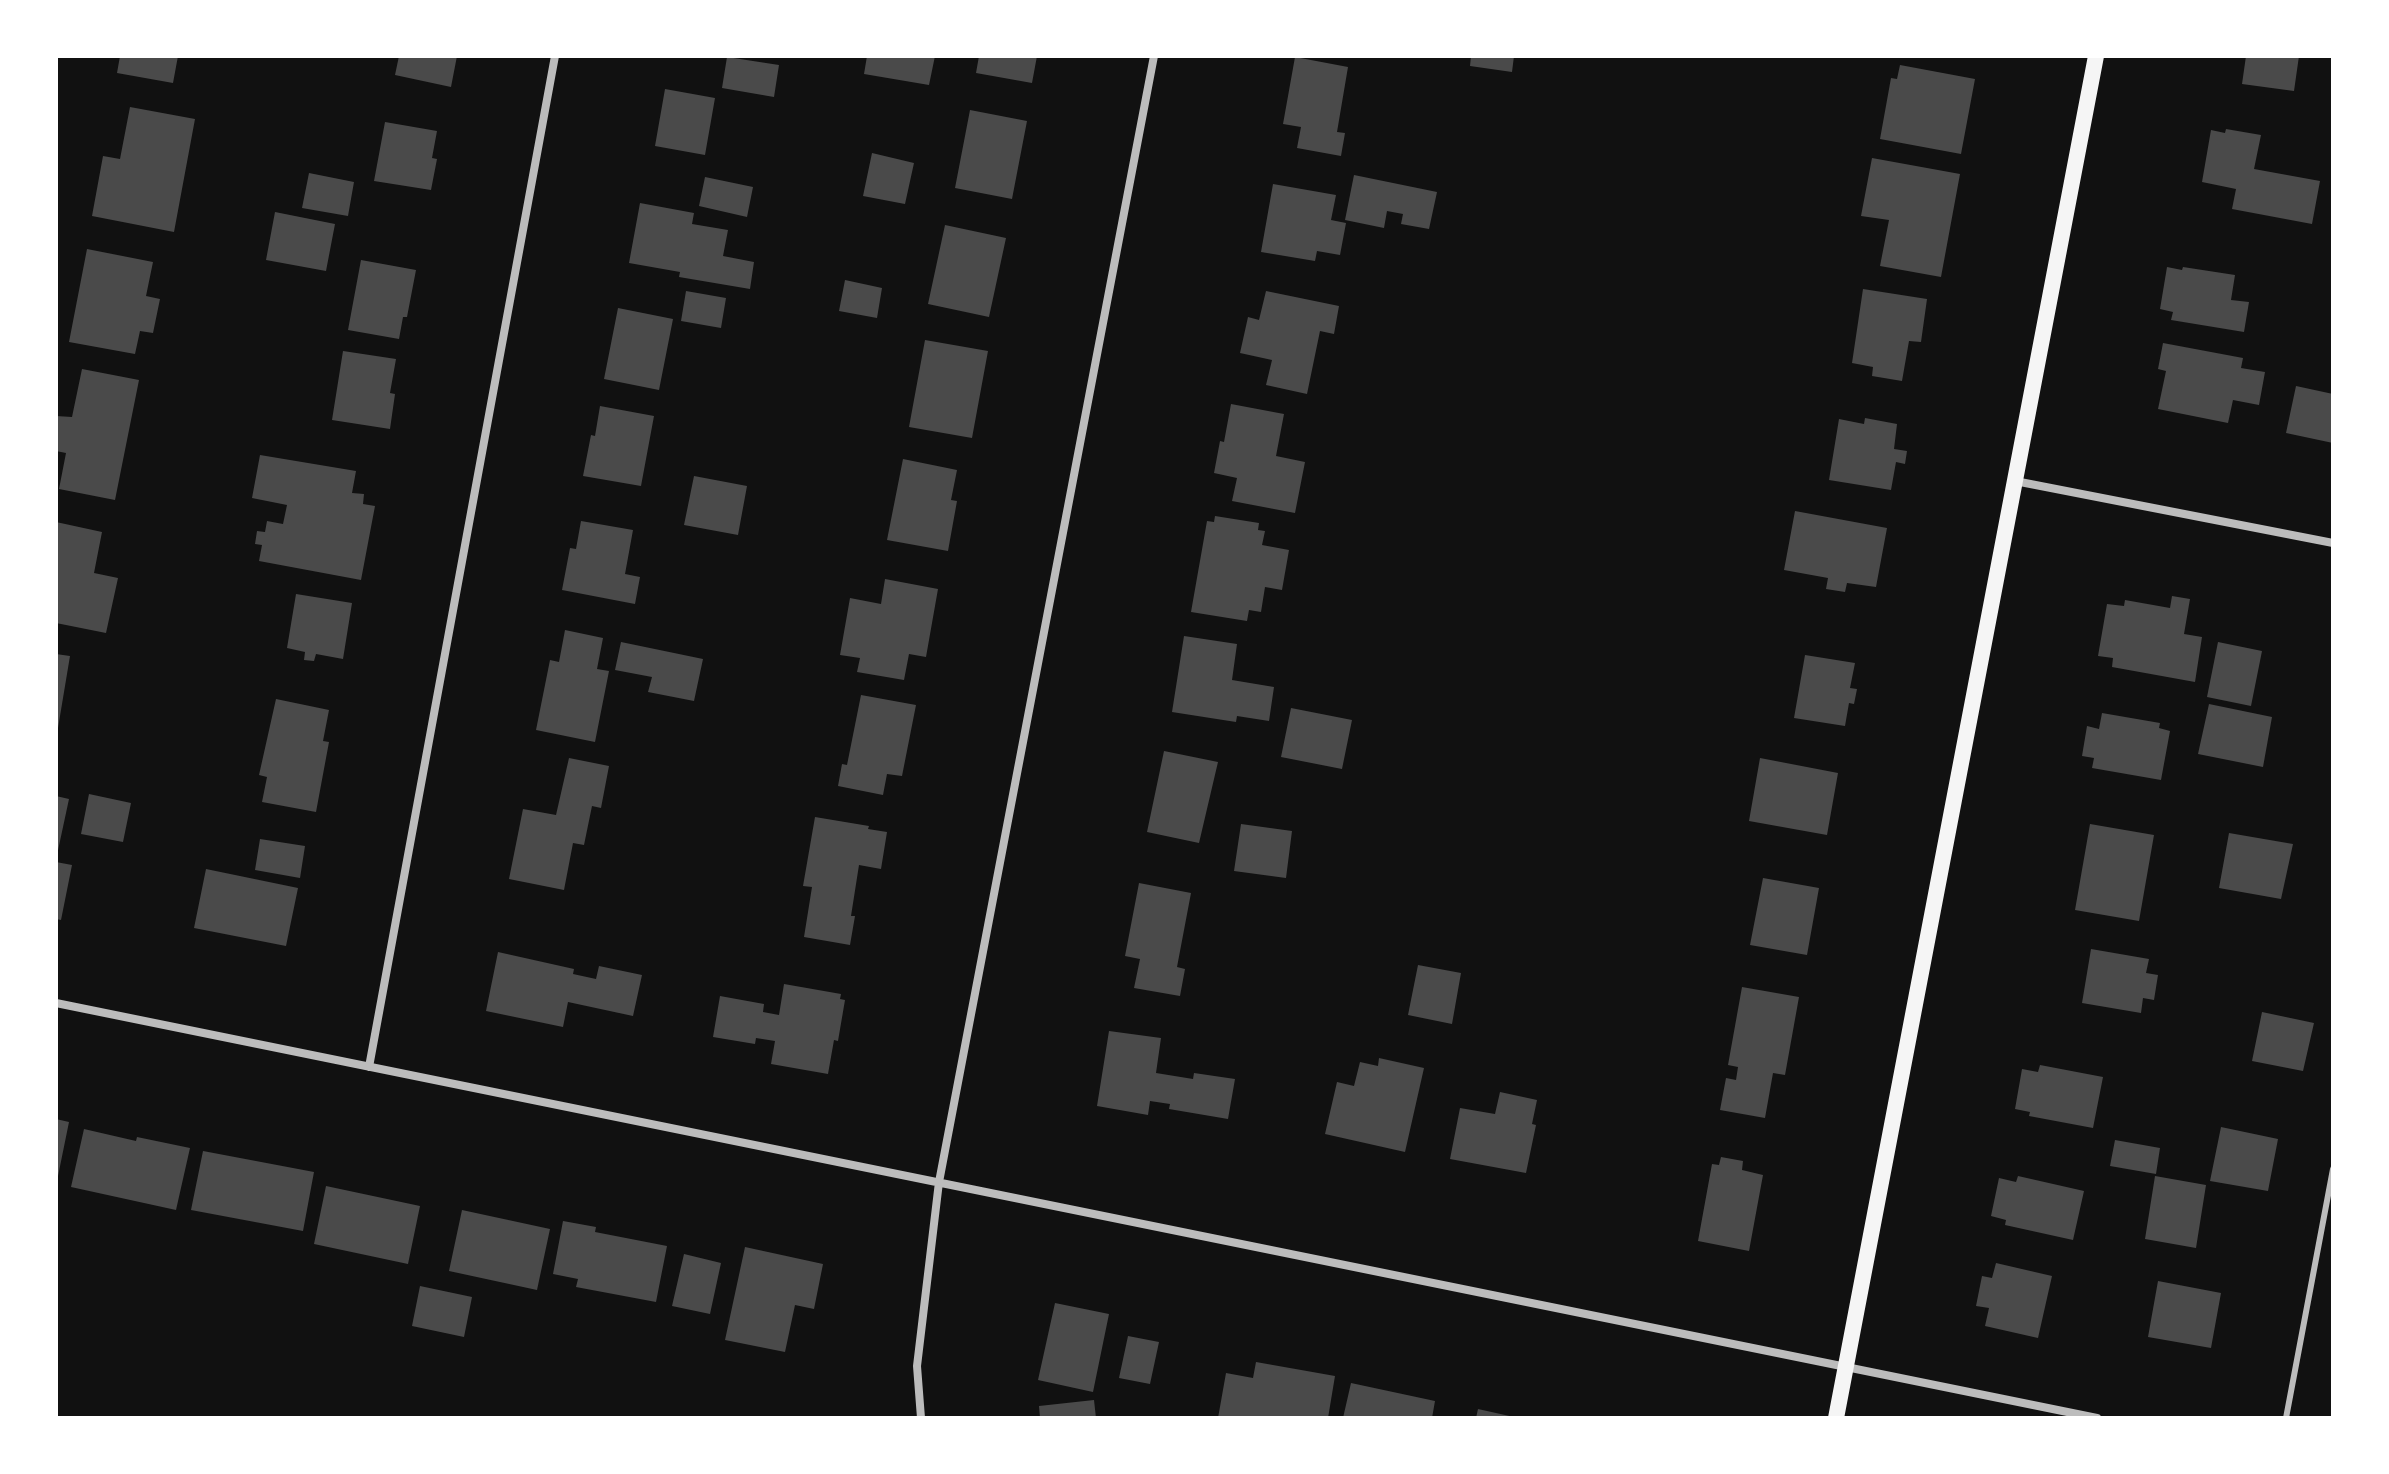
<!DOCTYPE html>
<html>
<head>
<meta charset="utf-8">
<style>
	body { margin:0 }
	#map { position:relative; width:2389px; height:1474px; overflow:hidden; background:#111; font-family:"Asap Condensed",sans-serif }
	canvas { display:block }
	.frame { position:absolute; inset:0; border:58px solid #fff; pointer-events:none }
</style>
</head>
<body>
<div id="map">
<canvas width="2389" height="1474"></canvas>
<div class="frame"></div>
</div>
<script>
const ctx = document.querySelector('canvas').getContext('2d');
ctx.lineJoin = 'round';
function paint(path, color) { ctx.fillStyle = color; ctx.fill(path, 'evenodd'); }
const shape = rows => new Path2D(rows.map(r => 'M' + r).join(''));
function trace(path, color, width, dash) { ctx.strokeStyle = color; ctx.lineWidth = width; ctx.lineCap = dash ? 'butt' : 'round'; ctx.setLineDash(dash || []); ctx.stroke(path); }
paint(shape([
	[120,56,178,56,173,83,117,73],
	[399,56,457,56,451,87,395,75],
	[867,56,935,56,929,85,864,74],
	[979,56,1037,56,1032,83,976,73],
	[1471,56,1514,56,1512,72,1470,66],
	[2246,56,2299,56,2294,91,2242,84],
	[727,57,779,65,774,97,722,88],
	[1295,57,1348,67,1337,132,1345,133,1341,156,1297,148,1301,127,1283,124],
	[1900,65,1975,79,1961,154,1880,139,1891,78,1897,79],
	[665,89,715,98,705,155,655,146],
	[130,107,195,119,174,232,92,216,103,156,120,159],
	[970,110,1027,121,1012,199,955,188],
	[385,122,437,131,432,158,437,159,431,190,374,181],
	[2226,129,2261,135,2254,169,2320,181,2312,224,2232,209,2236,189,2202,182,2211,130,2225,133],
	[872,153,914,163,905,204,863,196],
	[1872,158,1960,174,1941,277,1880,266,1889,220,1861,216],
	[309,173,354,182,348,216,302,208],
	[1354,175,1437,192,1429,229,1401,224,1403,214,1387,211,1384,228,1345,220],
	[705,177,753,187,747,217,699,206],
	[1273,184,1336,195,1331,220,1346,223,1340,255,1317,251,1315,261,1261,252],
	[640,203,694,213,692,224,728,230,723,256,754,262,750,289,679,277,680,272,629,263],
	[275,212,335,224,326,271,266,260],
	[945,225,1006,238,989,317,928,304],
	[87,249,153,262,146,296,160,299,153,333,140,331,135,354,69,342],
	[361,260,416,270,407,317,403,317,399,339,348,330],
	[2167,267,2182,270,2183,267,2235,275,2231,300,2249,302,2244,332,2171,320,2173,312,2160,309],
	[845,280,882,288,877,318,839,311],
	[1863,289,1927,299,1921,342,1909,341,1902,381,1872,376,1873,367,1852,363],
	[686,291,726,298,721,328,681,321],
	[1266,291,1339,306,1334,334,1320,331,1307,394,1266,385,1272,360,1240,353,1248,317,1259,320],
	[618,308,673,319,659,390,604,379],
	[925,340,988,351,972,438,909,427],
	[2163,343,2243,358,2241,368,2265,372,2259,405,2233,400,2228,423,2158,409,2166,371,2158,369],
	[343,351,396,359,390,393,395,394,390,429,332,420],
	[82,369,139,380,115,500,59,489,66,453,56,451,56,416,72,417],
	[2296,386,2333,394,2333,443,2286,433],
	[1231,404,1284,414,1276,456,1305,462,1295,513,1232,501,1237,478,1214,473,1220,441,1224,442],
	[600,406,654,416,641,486,583,476,591,435,595,436],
	[1865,418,1897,424,1894,449,1907,451,1905,464,1896,462,1891,490,1829,480,1839,419,1864,424],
	[260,455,356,471,352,493,364,494,363,504,375,506,361,580,259,561,262,545,255,544,257,531,265,532,267,521,283,524,287,505,252,498],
	[903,459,957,470,951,500,957,501,948,551,887,540],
	[694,476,747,486,738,535,684,525],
	[1795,511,1887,528,1876,587,1847,583,1845,592,1826,589,1828,578,1784,570],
	[1215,516,1259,523,1258,530,1265,531,1262,545,1289,550,1282,590,1265,587,1261,612,1249,610,1247,621,1191,612,1207,521,1214,522],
	[581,521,633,530,625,574,640,577,635,604,562,590,570,548,576,549],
	[56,522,102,532,94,573,118,578,106,633,56,623],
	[885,579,938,589,926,657,909,654,904,680,857,672,860,658,840,655,850,598,881,604],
	[296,594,352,603,343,659,316,654,314,661,304,660,305,652,287,648],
	[2172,596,2190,599,2184,634,2202,637,2195,682,2112,667,2113,658,2098,656,2107,604,2124,606,2125,600,2170,608],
	[565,630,603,638,597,669,609,671,595,742,536,730,550,660,559,662],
	[1184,636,1237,644,1232,680,1274,687,1269,721,1237,716,1236,722,1172,712],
	[621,642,703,659,694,701,648,692,652,677,615,670],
	[2218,642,2262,651,2251,706,2207,697],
	[56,654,70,656,58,728,56,728],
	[1805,655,1855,663,1850,688,1857,689,1854,704,1849,703,1845,726,1794,718],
	[861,695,916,705,902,776,887,774,883,795,838,786,842,764,847,765],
	[276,699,329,710,323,741,329,742,316,812,262,802,267,777,259,775],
	[2209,704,2272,717,2263,767,2198,754],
	[1291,708,1352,720,1342,769,1281,757],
	[2102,713,2160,723,2159,728,2170,731,2161,780,2092,768,2094,758,2082,756,2087,726,2099,729],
	[1164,751,1218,762,1199,843,1147,832],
	[569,758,609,766,601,808,592,806,584,845,573,843,564,890,509,879,523,809,556,815],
	[1760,758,1838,773,1827,835,1749,821],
	[89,794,131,803,123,842,81,834],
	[56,796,69,799,57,855,56,855],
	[815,817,869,826,868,829,887,832,881,869,859,865,851,916,855,916,850,945,804,937,812,887,803,886],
	[1241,824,1292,831,1286,878,1234,871],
	[2090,824,2154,835,2139,921,2075,910],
	[2229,833,2293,844,2281,899,2219,888],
	[260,839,305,846,300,878,255,870],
	[56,862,72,865,61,920,56,919],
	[206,869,298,888,286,946,194,928],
	[1763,878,1819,888,1807,955,1750,945],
	[1139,883,1191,893,1177,967,1185,969,1180,996,1134,988,1140,959,1125,956],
	[2091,949,2149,959,2146,973,2158,975,2154,1000,2143,998,2141,1013,2082,1003],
	[498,952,574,969,573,974,596,979,599,966,642,975,633,1016,568,1002,563,1027,486,1011],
	[1418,965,1461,973,1452,1024,1408,1015],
	[784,984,841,994,840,999,845,1000,838,1041,834,1040,828,1074,771,1064,775,1041,756,1038,755,1044,713,1037,720,996,764,1004,763,1012,779,1015],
	[1742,987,1799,997,1785,1075,1773,1073,1765,1118,1720,1110,1726,1078,1736,1080,1738,1067,1728,1065],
	[2262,1012,2314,1023,2303,1071,2252,1061],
	[1109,1031,1161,1038,1156,1073,1193,1079,1194,1073,1235,1079,1228,1119,1169,1109,1170,1104,1150,1101,1148,1115,1097,1106],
	[1379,1058,1424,1068,1405,1152,1325,1134,1337,1082,1354,1086,1360,1062,1378,1066],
	[2040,1065,2103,1077,2093,1128,2029,1116,2030,1112,2015,1109,2022,1069,2038,1072],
	[1500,1092,1537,1100,1532,1124,1536,1125,1526,1173,1450,1159,1460,1108,1495,1114],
	[56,1119,69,1122,57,1181,56,1181],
	[2221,1127,2278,1139,2268,1191,2210,1181],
	[84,1129,136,1141,137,1137,190,1148,176,1210,71,1187],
	[2115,1140,2160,1148,2156,1174,2110,1166],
	[203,1151,314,1172,303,1231,191,1210],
	[1721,1157,1743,1161,1742,1170,1763,1175,1749,1251,1698,1241,1712,1164,1719,1165],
	[2018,1176,2084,1191,2073,1240,2005,1225,2006,1220,1991,1216,1999,1178,2016,1182],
	[2155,1176,2206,1185,2196,1248,2145,1239],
	[326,1186,420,1206,408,1264,314,1244],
	[462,1210,550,1229,537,1290,449,1271],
	[563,1221,596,1227,595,1232,667,1246,656,1302,576,1287,578,1279,553,1274],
	[745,1247,823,1264,814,1309,795,1305,785,1352,725,1340],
	[684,1254,721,1263,710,1314,672,1306],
	[1996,1263,2052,1276,2038,1338,1985,1326,1989,1308,1976,1306,1982,1276,1992,1278],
	[2158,1281,2221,1293,2211,1348,2148,1337],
	[420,1286,472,1297,464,1337,412,1326],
	[1055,1303,1109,1314,1093,1392,1038,1380],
	[1128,1336,1159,1342,1150,1384,1119,1378],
	[1256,1362,1335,1376,1328,1418,1218,1418,1226,1373,1253,1378],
	[1351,1383,1435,1401,1432,1418,1343,1418],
	[1094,1400,1096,1418,1040,1418,1039,1406],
	[1478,1409,1514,1417,1514,1418,1476,1418]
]), '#4a4a4a');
trace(shape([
	[2286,1418,2333,1169]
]), '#bcbcbc', 6);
trace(shape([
	[2015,481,2333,543],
	[56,1003,2097,1418],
	[369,1067,555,56],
	[921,1418,917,1366,939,1182,1154,56]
]), '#bcbcbc', 8);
trace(shape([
	[1836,1418,2096,56]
]), '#f5f5f5', 16);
</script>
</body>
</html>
